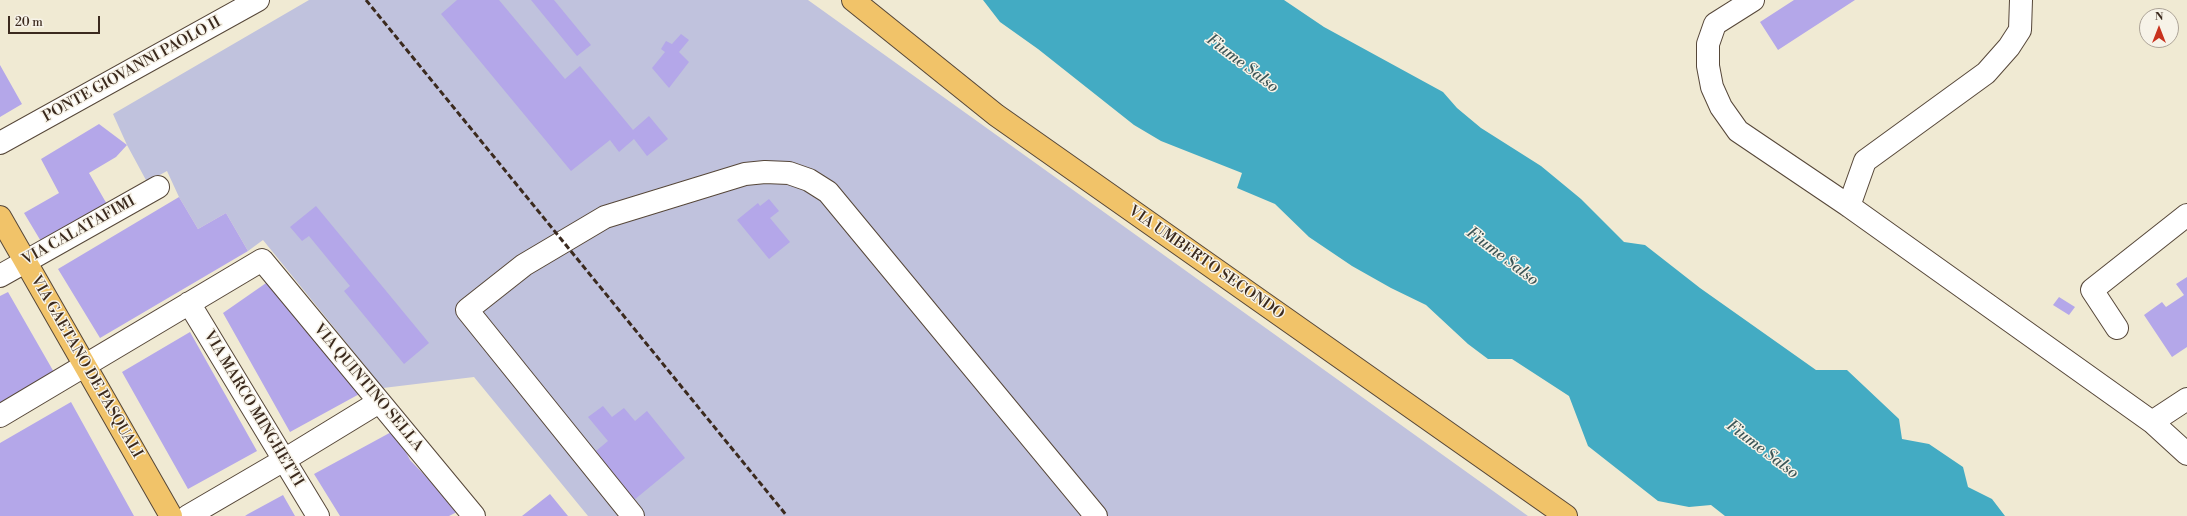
<!DOCTYPE html>
<html>
<head>
<meta charset="utf-8">
<style>
	body { margin:0 }
	#map { position:relative; width:2187px; height:516px; overflow:hidden; background:#f0ead3; font-family:"Libre Bodoni",serif }
	canvas { display:block }
	.north { position:absolute; left:2139px; top:8px; width:40px; height:40px; box-sizing:border-box; background:#f7f3e8; border:1px solid #aca397; border-radius:50%; rotate:0deg; font-size:11px; font-weight:700; line-height:16px; text-align:center; color:#3b2a1e }
	.north::after { content:''; display:block; margin:auto; width:14px; height:18px; background:#c8321e; clip-path:polygon(50% 0,100% 100%,50% 72%,0 100%) }
	.scale { position:absolute; left:8px; top:16px; width:92px; height:18px; box-sizing:border-box; border:2px solid #3b2a1e; border-top:0; padding-left:5px; font-size:12px; line-height:14px; white-space:nowrap; color:#3b2a1e; -webkit-text-stroke:3px #f7f3e8; paint-order:stroke }
</style>
</head>
<body>
<div id="map">
<canvas width="2187" height="516"></canvas>
<div class="north">N</div>
<div class="scale">20 m</div>
</div>
<script>
const ctx = document.querySelector('canvas').getContext('2d');
ctx.lineJoin = 'round';
function paint(path, color) { ctx.fillStyle = color; ctx.fill(path, 'evenodd'); }
const shape = rows => new Path2D(rows.map(r => 'M' + r).join(''));
function trace(path, color, width, dash) { ctx.strokeStyle = color; ctx.lineWidth = width; ctx.lineCap = dash ? 'butt' : 'round'; ctx.setLineDash(dash || []); ctx.stroke(path); }
function drawText(font, color, halo, rows, align = 'center') {
  ctx.font = font + ' "Libre Bodoni",serif'; ctx.lineWidth = 3; ctx.setLineDash([]); ctx.textBaseline = 'middle'; ctx.strokeStyle = halo; ctx.fillStyle = color; for (const [text, x, y, turn = 0] of rows) {
    ctx.save(); ctx.translate(x, y); ctx.rotate((+turn || 0) * Math.PI / 180); ctx.textAlign = isNaN(turn) ? turn : align; if (halo) ctx.strokeText(text, 0, 0); ctx.fillText(text, 0, 0); ctx.restore();
  }
}
paint(shape([
	[309,0,808,0,1528,516,588,516,474,377,383,388,263,240,248,251,226,213,198,229,179,197,167,171,147,182,127,145,113,114]
]), '#c0c2dd');
paint(shape([
	[983,0,1284,0,1324,27,1443,92,1457,108,1481,128,1541,166,1581,199,1624,242,1645,245,1700,288,1816,370,1847,370,1899,419,1902,439,1929,444,1963,467,1968,487,1992,499,2005,516,1725,516,1711,505,1689,507,1658,501,1588,446,1569,396,1512,359,1488,359,1468,344,1426,305,1391,288,1352,266,1309,237,1275,204,1237,188,1242,173,1161,141,1134,125,1038,49,1000,22]
]), '#43abc3');
paint(shape([
	[457,0,499,0,565,79,580,66,633,130,649,116,668,139,647,156,634,139,619,152,610,140,571,171,441,14],
	[531,0,554,0,591,45,577,56],
	[1794,0,1855,0,1778,50,1760,22],
	[681,34,689,40,679,52,689,62,669,88,652,68,665,52,661,49,666,41,672,44],
	[0,65,22,104,0,117],
	[99,124,127,145,116,157,89,173,108,206,42,243,24,213,59,193,41,159],
	[179,197,198,229,226,213,248,251,100,338,58,269],
	[769,199,779,211,770,218,790,242,769,259,737,220,758,203,760,206],
	[316,206,429,343,404,364,344,291,350,286,309,236,302,241,290,227],
	[2187,277,2187,347,2172,357,2144,315,2162,302,2166,307,2184,295,2176,284],
	[269,281,363,392,290,432,223,313],
	[8,292,55,374,0,405,0,296],
	[2059,297,2075,307,2069,315,2053,305],
	[190,332,257,451,188,489,122,372],
	[71,402,134,516,0,516,0,443],
	[603,406,612,417,624,408,635,421,647,411,685,458,634,500,596,451,608,441,588,417],
	[395,430,410,460,459,511,449,516,340,516,314,474],
	[550,494,568,516,522,516],
	[283,495,295,516,245,516,248,514]
]), '#b4a7e9');
const minor = shape([
	[1753,0,1715,24,1708,44,1708,66,1712,87,1721,107,1738,131,1849,206,2152,422],
	[0,143,258,0],
	[1849,206,1865,161,1986,73,2009,47,2020,30,2021,0],
	[0,276,158,187],
	[189,303,318,516],
	[2117,328,2092,290,2187,215],
	[2187,399,2152,422,2187,454],
	[0,416,262,260,474,516],
	[188,516,284,460,379,402],
	[633,516,467,310,524,265,605,217,745,174,765,172,789,173,809,180,828,192,1096,516]
]);
const major = shape([
	[853,0,996,115,1566,516],
	[0,217,171,516]
]);
trace(minor, '#564739', 24);
trace(major, '#564739', 24);
trace(minor, '#fff', 22);
trace(major, '#f1c369', 22);
trace(shape([
	[366,0,787,516]
]), '#3b2a1e', 3, [6, 3]);
drawText('15px', '#3b2a1e', '#f7f3e8', [
	["PONTE GIOVANNI PAOLO II",132,70,-29],
	["VIA CALATAFIMI",79,231,-29],
	["VIA UMBERTO SECONDO",1206,263,35],
	["VIA GAETANO DE PASQUALI",86,367,60],
	["VIA QUINTINO SELLA",368,388,50],
	["VIA MARCO MINGHETTI",253,409,59]
]);
drawText('italic 16px', '#3e5758', '#f7f3e8', [
	["Fiume Salso",1242,64,37],
	["Fiume Salso",1502,257,37],
	["Fiume Salso",1762,450,37]
]);
</script>
</body>
</html>
